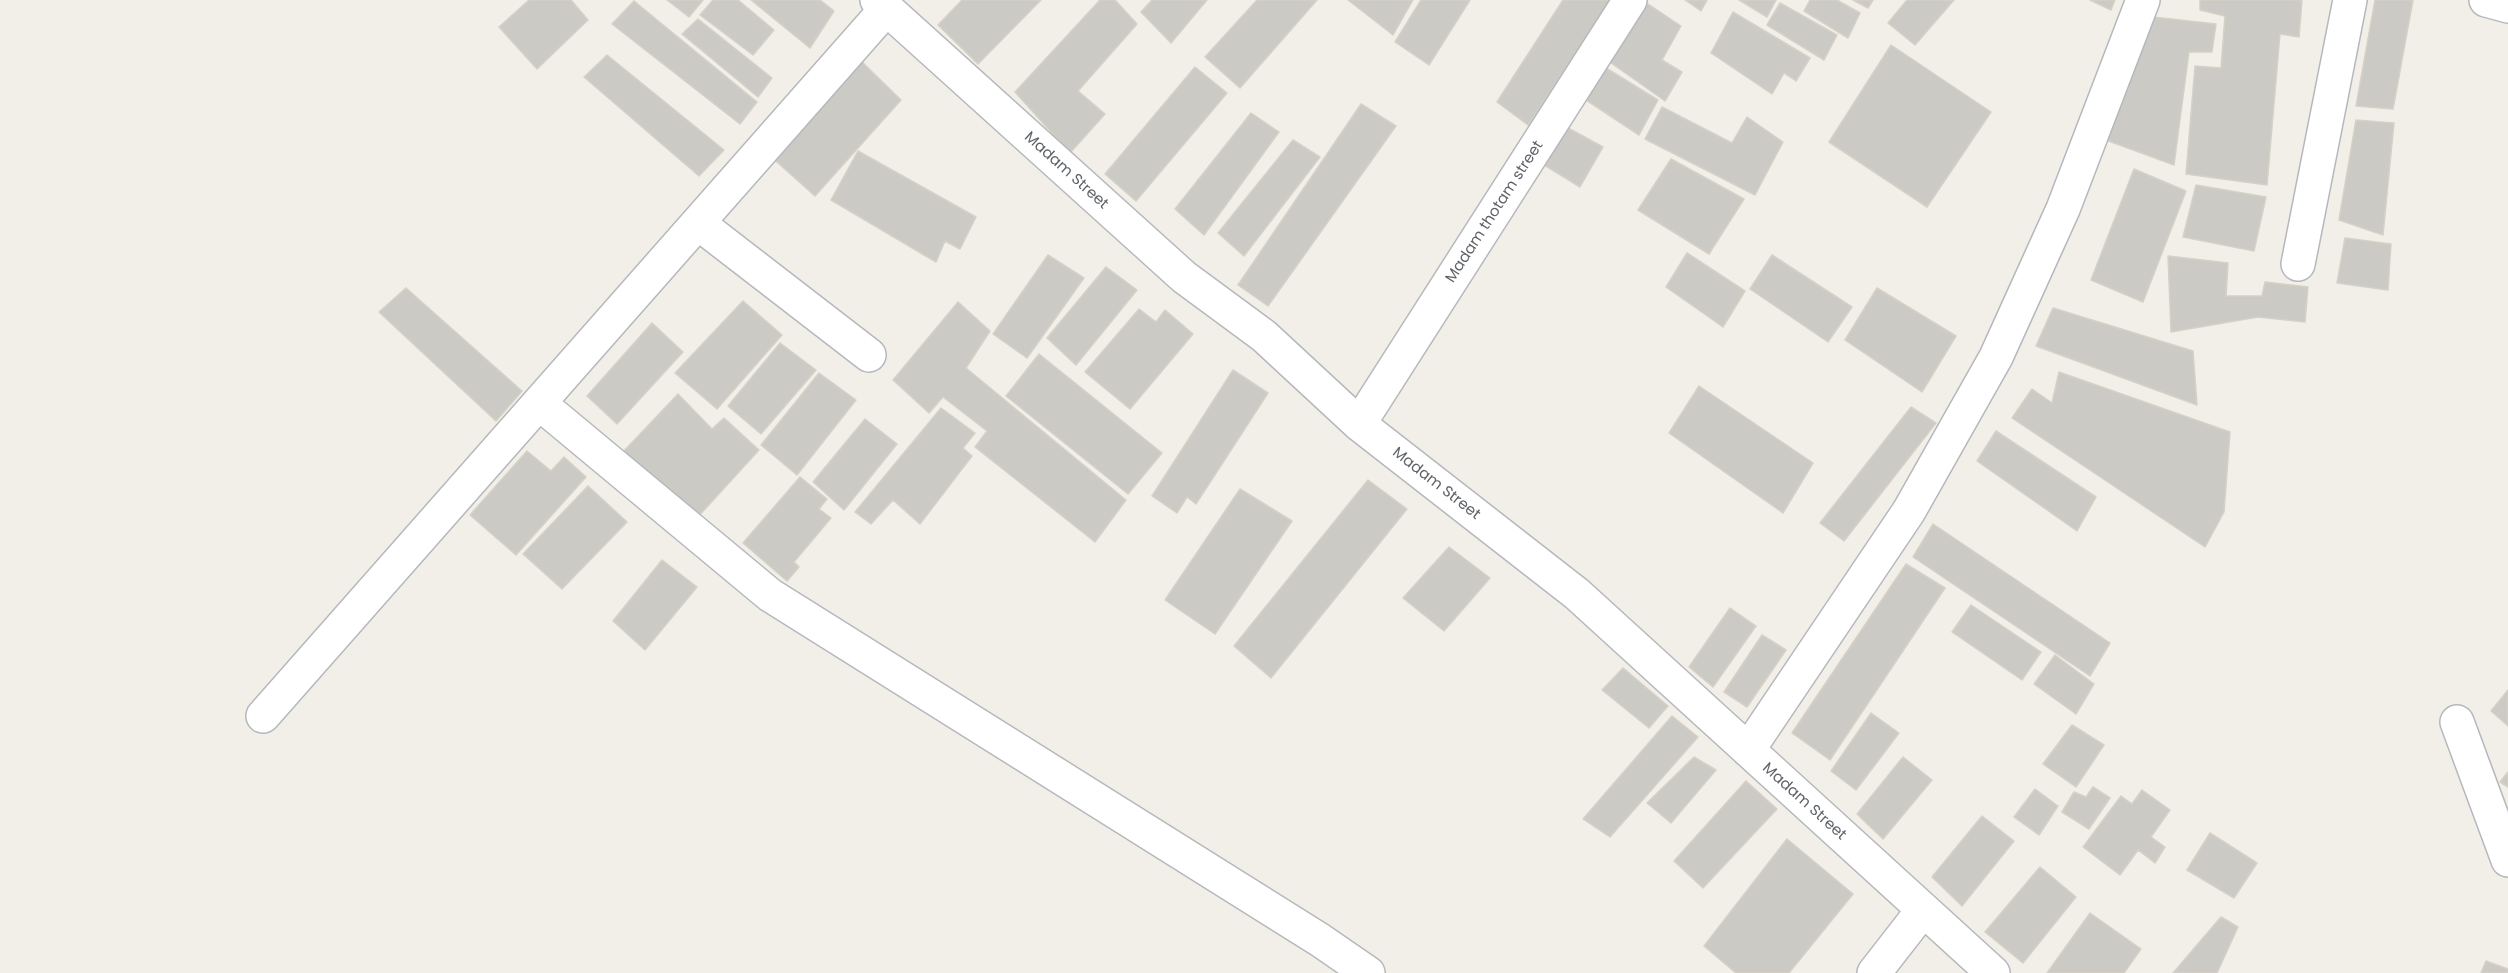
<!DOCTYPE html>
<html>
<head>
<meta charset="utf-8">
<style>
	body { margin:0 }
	canvas { display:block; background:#f1efe8 }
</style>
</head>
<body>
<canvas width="2508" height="973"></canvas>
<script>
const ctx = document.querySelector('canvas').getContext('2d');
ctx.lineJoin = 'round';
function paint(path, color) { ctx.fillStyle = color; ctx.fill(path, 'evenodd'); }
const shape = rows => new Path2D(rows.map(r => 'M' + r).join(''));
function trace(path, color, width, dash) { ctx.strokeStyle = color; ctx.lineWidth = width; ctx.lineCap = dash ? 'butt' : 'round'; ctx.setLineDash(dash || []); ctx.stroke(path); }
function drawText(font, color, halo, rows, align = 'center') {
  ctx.font = font + ' Poppins,sans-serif'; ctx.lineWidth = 5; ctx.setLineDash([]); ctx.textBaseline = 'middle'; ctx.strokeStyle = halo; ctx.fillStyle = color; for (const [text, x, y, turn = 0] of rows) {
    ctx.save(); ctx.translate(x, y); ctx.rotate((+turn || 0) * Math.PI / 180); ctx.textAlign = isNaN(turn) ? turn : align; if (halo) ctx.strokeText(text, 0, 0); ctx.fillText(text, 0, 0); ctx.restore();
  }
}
const building = shape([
	[529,0,571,0,588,20,537,69,499,27,529,0],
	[667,0,703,0,689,17,667,0],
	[713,0,738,0,774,30,753,55,700,15,713,0],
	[751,0,820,0,834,11,810,48,751,0],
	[962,0,1041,0,978,64,938,25,962,0],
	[1100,0,1115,0,1137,24,1078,91,1105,114,1070,153,1015,92,1100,0],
	[1152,0,1207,0,1171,43,1141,12,1152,0],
	[1257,0,1317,0,1240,88,1205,57,1257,0],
	[1348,0,1413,0,1393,35,1348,0],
	[1421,0,1470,0,1429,65,1395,42,1421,0],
	[1563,0,1611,0,1528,125,1497,102,1563,0],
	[1642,0,1681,26,1662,60,1682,72,1665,101,1604,58,1642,0],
	[1685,0,1707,0,1701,11,1685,0],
	[1739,0,1776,0,1767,17,1739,0],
	[1810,0,1837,0,1860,13,1848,38,1804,11,1810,0],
	[1853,0,1873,0,1868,8,1853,0],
	[1907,0,1954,0,1915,45,1888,23,1907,0],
	[2090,0,2115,0,2111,10,2090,0],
	[2200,0,2302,0,2299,37,2280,34,2267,185,2186,174,2195,66,2221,68,2225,16,2200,10,2200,0],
	[2375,0,2413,0,2393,109,2356,106,2375,0],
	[634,1,757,102,740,124,612,24,634,1],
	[1780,3,1837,35,1824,60,1767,25,1780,3],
	[1733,12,1810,58,1796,81,1784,73,1772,94,1711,53,1733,12],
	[2153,17,2216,24,2212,52,2189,52,2174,165,2106,140,2153,17],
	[698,19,772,78,758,97,682,34,698,19],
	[1891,45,1991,112,1927,207,1829,142,1891,45],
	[607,55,724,150,699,176,584,77,607,55],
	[857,57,901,100,815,196,768,154,857,57],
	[1598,63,1658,100,1639,135,1580,96,1598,63],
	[1195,67,1227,93,1136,201,1105,174,1195,67],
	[1361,104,1396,126,1268,306,1238,285,1361,104],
	[1662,107,1732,143,1747,117,1783,142,1755,195,1645,139,1662,107],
	[1251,113,1279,132,1204,235,1175,209,1251,113],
	[2356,120,2394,123,2383,235,2339,220,2356,120],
	[1559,123,1603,147,1580,187,1536,160,1559,123],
	[1293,140,1320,157,1244,256,1218,233,1293,140],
	[858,151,976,217,960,249,945,241,936,262,831,200,858,151],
	[1671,159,1744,199,1709,254,1638,210,1671,159],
	[2134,169,2186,191,2143,302,2091,280,2134,169],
	[2196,185,2266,197,2254,251,2183,237,2196,185],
	[2345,238,2391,244,2388,290,2337,283,2345,238],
	[1687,253,1745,291,1723,327,1666,287,1687,253],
	[1048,255,1084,278,1027,358,993,334,1048,255],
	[1772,255,1852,307,1828,342,1750,289,1772,255],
	[2168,256,2228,263,2226,296,2262,296,2265,282,2308,287,2305,322,2258,317,2171,332,2168,256],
	[1106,267,1137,290,1076,365,1047,338,1106,267],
	[406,288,522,391,496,421,379,312,406,288],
	[1877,288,1956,336,1922,392,1845,340,1877,288],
	[743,301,782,335,717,409,675,373,743,301],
	[958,302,990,331,966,368,1126,500,1095,542,975,447,987,431,943,397,929,413,893,380,958,302],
	[2053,308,2193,351,2197,405,2036,346,2053,308],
	[1139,309,1156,322,1165,310,1193,334,1130,409,1085,372,1139,309],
	[652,323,683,352,617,424,587,396,652,323],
	[780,343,816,370,761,434,728,406,780,343],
	[1039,354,1162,453,1128,494,1006,396,1039,354],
	[1233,370,1268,393,1196,504,1187,497,1177,513,1152,496,1233,370],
	[2059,372,2230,432,2224,512,2205,547,2012,418,2032,389,2052,403,2059,372],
	[819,373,856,400,797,475,761,445,819,373],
	[1699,386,1813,463,1783,513,1669,433,1699,386],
	[678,394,712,429,724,418,759,450,696,519,622,453,678,394],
	[1911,407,1936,423,1844,541,1820,523,1911,407],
	[941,408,975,433,963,448,972,456,920,524,893,500,871,524,855,512,941,408],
	[865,419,897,444,844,510,813,482,865,419],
	[1996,431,2096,497,2077,531,1977,461,1996,431],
	[527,451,551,471,564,457,586,477,516,555,470,515,527,451],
	[800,477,827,499,819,509,831,518,794,562,799,567,787,581,743,543,800,477],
	[1368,480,1407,509,1271,678,1234,646,1368,480],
	[588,486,627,522,562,589,523,554,588,486],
	[1240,489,1292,521,1215,634,1165,600,1240,489],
	[1933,524,2110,643,2090,676,1913,557,1933,524],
	[1449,547,1490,578,1444,631,1403,598,1449,547],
	[662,560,697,587,645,650,613,621,662,560],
	[1906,564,1945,588,1830,760,1792,733,1906,564],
	[1971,605,2041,652,2022,680,1952,632,1971,605],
	[1730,608,1756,626,1713,687,1689,667,1730,608],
	[1762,635,1786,650,1747,707,1724,692,1762,635],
	[2055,655,2094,684,2076,714,2034,684,2055,655],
	[1623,668,1668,706,1649,728,1602,690,1623,668],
	[2508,690,2508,726,2491,711,2508,690],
	[1871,713,1899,733,1856,790,1831,771,1871,713],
	[1672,716,1698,737,1610,837,1583,819,1672,716],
	[2072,725,2104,745,2076,787,2043,764,2072,725],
	[1694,757,1716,770,1671,823,1647,803,1694,757],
	[1903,757,1932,780,1883,839,1857,814,1903,757],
	[2508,772,2508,787,2500,782,2508,772],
	[1746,781,1777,809,1703,888,1674,861,1746,781],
	[2093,787,2110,798,2089,829,2062,812,2074,792,2086,797,2093,787],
	[2035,789,2058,806,2039,835,2014,817,2035,789],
	[2142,790,2170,810,2151,837,2165,847,2155,863,2138,850,2120,875,2083,847,2121,796,2132,804,2142,790],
	[1982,816,2014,841,1962,906,1932,877,1982,816],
	[2210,833,2257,863,2234,898,2187,870,2210,833],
	[1787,839,1853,894,1789,973,1736,973,1704,946,1787,839],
	[2040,867,2076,897,2023,963,1985,932,2040,867],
	[2090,913,2141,949,2124,973,2047,973,2090,913],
	[2221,917,2238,927,2217,973,2173,973,2221,917],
	[2486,961,2508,969,2508,973,2481,973,2486,961]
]);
paint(building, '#cccac5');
trace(building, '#d6d1c6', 1.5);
const minor = shape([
	[877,0,1184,277,1264,336,1359,424,1577,594,1993,973],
	[2486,0,2508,6],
	[698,223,869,355],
	[2298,264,2350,0],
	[539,403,770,595,1320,940,1368,973],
	[1359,424,1630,0],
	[263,716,887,8],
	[2457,722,2508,860],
	[1748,750,1909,511,1996,357,2063,209,2143,0],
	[1874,973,1923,910]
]);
trace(minor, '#b5b8bc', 36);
trace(minor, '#fff', 33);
drawText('15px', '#5f6368', '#fff', [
	["Madam Street",1066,171,42],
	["Madam thotam street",1495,212,-57],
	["Madam Street",1436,484,38],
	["Madam Street",1804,802,42]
]);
</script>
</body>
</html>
